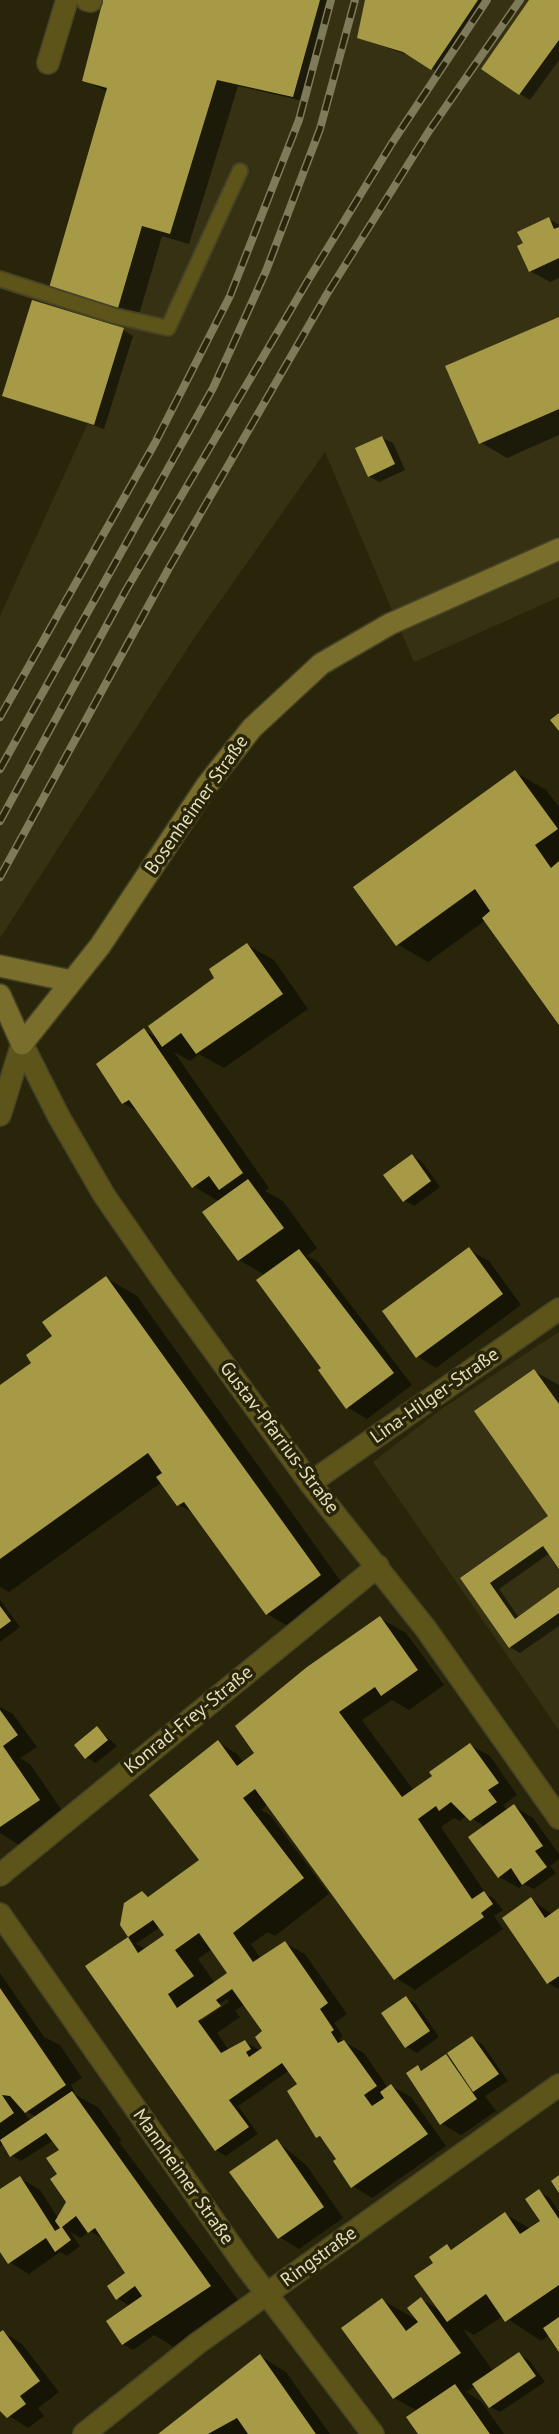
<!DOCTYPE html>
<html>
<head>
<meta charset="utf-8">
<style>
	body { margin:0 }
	canvas { display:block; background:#29250a }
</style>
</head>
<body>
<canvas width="559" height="2434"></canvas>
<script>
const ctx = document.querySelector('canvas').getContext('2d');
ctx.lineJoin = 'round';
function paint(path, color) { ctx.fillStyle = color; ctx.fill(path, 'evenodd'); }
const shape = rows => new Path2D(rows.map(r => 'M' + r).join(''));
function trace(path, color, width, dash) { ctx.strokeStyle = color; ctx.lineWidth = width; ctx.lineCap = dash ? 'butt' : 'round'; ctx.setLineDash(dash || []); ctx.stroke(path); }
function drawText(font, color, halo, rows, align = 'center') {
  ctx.font = font + ' "PT Sans",sans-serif'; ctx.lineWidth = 7; ctx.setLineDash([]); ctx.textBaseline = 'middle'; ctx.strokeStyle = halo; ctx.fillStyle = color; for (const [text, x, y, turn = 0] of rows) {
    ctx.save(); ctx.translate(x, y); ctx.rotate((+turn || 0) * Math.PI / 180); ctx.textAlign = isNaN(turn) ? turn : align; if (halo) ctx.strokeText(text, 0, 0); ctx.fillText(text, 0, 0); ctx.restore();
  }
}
paint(shape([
	[241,0,559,0,559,597,414,662,325,452,194,638,0,938,0,616,88,423,94,424,124,329,112,325,142,226,170,234],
	[559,1332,559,1730,373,1462,443,1408]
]), '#353112');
paint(shape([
	[105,0,331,0,303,101,238,86,189,244,162,236,138,318,51,288,108,92,84,80],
	[367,0,492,0,441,74,413,57,358,37],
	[532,0,559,0,559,60,530,100,520,94],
	[549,219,559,225,559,278,550,282,530,271,525,244],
	[559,318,559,435,507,458,480,442],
	[123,330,133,336,104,429,4,395],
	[382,438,393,443,405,470,379,482,369,476],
	[515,772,546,790,559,807,559,1022,486,920,428,962,397,944],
	[247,945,274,960,308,1009,224,1068,199,1054,190,1061,174,1052,269,1188,265,1191,283,1201,317,1248,307,1256,318,1262,412,1385,367,1419,347,1407,265,1275,239,1260,220,1202,193,1186,142,1114,123,1103,144,1030,159,1039],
	[412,1156,422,1162,440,1187,414,1206,404,1200],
	[469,1250,489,1261,521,1305,436,1368,417,1356],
	[106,1278,137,1296,347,1590,293,1629,267,1614,195,1514,179,1505,162,1482,9,1592,0,1587,0,1388,34,1363],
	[534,1371,559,1385,559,1566,550,1553,499,1589,519,1618,559,1589,559,1626,520,1653,510,1647,462,1579,551,1517],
	[0,1600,20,1627,0,1642],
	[380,1618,406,1633,444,1685,409,1710,392,1700,362,1720,414,1791,470,1745,490,1756,517,1795,503,1805,508,1811,514,1806,533,1818,559,1854,559,1859,550,1866,556,1873,534,1889,524,1884,519,1888,499,1877,485,1827,467,1815,460,1821,454,1818,441,1827,486,1894,494,1899,503,1910,494,1916,503,1929,415,1990,396,1978,268,1804,261,1810,270,1815,329,1894,275,1936,268,1932,251,1944,261,1959,285,1943,305,1954,347,2014,334,2023,343,2036,339,2039,364,2053,388,2088,391,2086,411,2097,446,2146,372,2198,353,2186,326,2142,318,2137,300,2084,290,2070,238,2106,258,2134,226,2156,216,2150,88,1966,130,1937,122,1925,142,1893,150,1897,199,1862,218,1742,237,1754,244,1763],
	[160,1927,171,1941,147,1950,136,1944],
	[212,1949,229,1974,215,1983,198,1959],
	[227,1999,229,2002,201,2021,201,2017],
	[245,2004,269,2037,261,2051,245,2042,229,2050,217,2033,240,2017,235,2011],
	[0,1707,13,1714,37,1747,20,1758,30,1764,65,1815,21,1846,0,1833],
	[97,1728,117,1746,96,1763,86,1757],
	[531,1899,553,1915,559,1911,559,1989,548,1983],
	[0,1973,44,2037,60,2045,82,2078,71,2085,75,2092,73,2093,99,2108,122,2141,119,2142,241,2304,174,2347,154,2335,133,2350,123,2344,130,2306,117,2298,127,2274,107,2241,90,2231,81,2238,70,2232,80,2246,67,2256,60,2252,29,2274,9,2262,0,2249,0,2191,20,2178,40,2190,58,2218,68,2202,60,2175,62,2150,54,2140,21,2161,11,2155,3,2144,0,2146],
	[23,2110,29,2113,36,2117,30,2121],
	[406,1998,416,2004,439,2037,417,2053,407,2047,384,2013],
	[472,2038,482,2044,508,2081,485,2096,496,2111,461,2135,442,2124,418,2067,424,2071,446,2056,455,2061],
	[277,2141,307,2166,343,2218,299,2249,279,2237],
	[539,2192,549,2197,559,2212,559,2349,550,2335,541,2341,503,2316,474,2335,463,2329,494,2372,519,2354,529,2360,545,2382,500,2412,490,2407,476,2386,466,2392,481,2401,504,2434,420,2434,418,2411,394,2398,382,2300,419,2321,421,2299,441,2311,435,2263,448,2246,454,2250,505,2214,531,2229,542,2221],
	[3,2332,22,2344,59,2392,38,2408,44,2416,28,2428,9,2416,0,2334],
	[260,2356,286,2372,330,2434,161,2434]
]), '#0007');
paint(shape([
	[103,0,320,0,293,97,217,80,170,234,142,226,118,308,49,288,107,88,82,81],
	[365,0,478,0,431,70,403,52,357,38],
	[529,0,559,0,559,40,519,95,481,69],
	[549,217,554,229,559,227,559,258,529,272,517,246,523,243,517,232],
	[32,300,124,328,94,425,2,396],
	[559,317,559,409,479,444,445,366],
	[382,436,395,464,368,477,355,448],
	[559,713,559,731,550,720],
	[515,770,558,829,535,845,551,868,559,861,559,1025,482,918,490,911,475,889,396,946,353,887],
	[247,943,283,994,196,1054,181,1033,162,1047,148,1026,214,978,209,969],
	[144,1028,243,1173,219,1190,209,1176,192,1188,129,1100,122,1104,96,1064],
	[412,1154,431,1181,403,1202,383,1175],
	[248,1179,284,1228,238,1261,202,1212],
	[469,1247,503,1294,416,1358,382,1311],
	[299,1249,394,1373,346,1409,318,1370,321,1368,256,1280],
	[106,1276,321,1575,266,1615,184,1502,177,1506,156,1477,162,1473,148,1453,0,1559,0,1385,31,1363,26,1355,52,1336,42,1322],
	[534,1369,559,1404,559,1569,543,1546,490,1583,515,1619,559,1587,559,1613,509,1648,460,1578,548,1516,474,1411],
	[0,1606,11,1621,0,1629],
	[380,1616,418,1670,381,1696,375,1687,339,1712,402,1797,432,1776,429,1772,470,1743,499,1783,488,1790,497,1802,470,1821,451,1802,439,1811,436,1806,418,1819,472,1899,484,1891,493,1904,481,1913,484,1917,394,1980,255,1789,243,1798,304,1878,233,1933,253,1962,285,1941,328,2003,320,2009,334,2030,331,2032,338,2043,344,2040,377,2086,364,2095,372,2106,384,2098,380,2092,391,2084,428,2134,351,2188,333,2161,336,2159,320,2136,316,2138,287,2091,297,2084,282,2063,229,2100,249,2127,215,2151,85,1966,128,1937,138,1953,164,1935,153,1920,128,1937,120,1925,124,1903,142,1891,148,1897,199,1860,149,1795,218,1740,237,1766,254,1753,235,1726,307,1667],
	[199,1933,227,1973,177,2008,168,1994,194,1976,175,1950],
	[232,1989,262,2031,255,2037,262,2048,249,2057,246,2052,251,2049,245,2040,221,2053,198,2021,221,2006,216,2000],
	[0,1710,18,1735,3,1746,40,1800,0,1827],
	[97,1726,108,1740,85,1759,74,1745],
	[514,1804,543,1846,535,1851,547,1867,522,1885,511,1868,498,1878,468,1837],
	[531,1897,545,1918,559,1908,559,1976,547,1984,502,1918],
	[0,1988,66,2085,25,2113,10,2096,2,2095,14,2113,0,2123],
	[406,1996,430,2031,405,2048,381,2013],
	[472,2036,499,2074,473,2092,447,2053],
	[446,2054,477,2099,440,2125,406,2073,418,2065,421,2071],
	[72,2091,211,2286,122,2345,106,2321,142,2296,135,2286,116,2300,107,2286,125,2273,95,2228,88,2233,76,2216,62,2227,71,2240,55,2252,46,2238,8,2264,0,2252,0,2189,20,2176,55,2231,60,2228,55,2221,66,2202,50,2179,57,2174,46,2158,59,2150,46,2133,10,2157,0,2140],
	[277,2139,324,2207,278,2239,229,2172],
	[559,2175,559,2193,551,2181],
	[539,2189,559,2219,559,2285,505,2322,486,2294,447,2322,414,2276,433,2263,429,2257,447,2244,451,2250,505,2212,520,2234,540,2221,525,2199],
	[421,2297,461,2353,393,2399,341,2328,382,2298,406,2331,418,2322,407,2308],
	[559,2317,559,2352,543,2328],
	[3,2330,40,2381,20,2396,26,2404,7,2418,0,2411,0,2332],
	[519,2352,536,2376,489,2408,472,2384],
	[260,2354,316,2434,248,2434,237,2418,208,2434,158,2434],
	[455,2384,490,2434,418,2434,406,2417]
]), '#a79a47');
const service = shape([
	[0,279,115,316,168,328,240,171]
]);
const pedestrian = shape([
	[87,0,91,1],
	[48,63,67,0]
]);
const minor = shape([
	[22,1044,59,1117,104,1195,162,1279,310,1483,426,1629,559,1818],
	[310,1483,559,1309],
	[0,1875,378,1566]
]);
const tertiary = shape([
	[0,1115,22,1044],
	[0,1914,244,2264,373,2434],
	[84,2434,198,2343,559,2085]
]);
const secondary = shape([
	[0,966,71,981],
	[0,995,22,1044],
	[22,1044,100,946,207,785,252,728,321,664,390,624,559,549]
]);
trace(service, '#474326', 18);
trace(pedestrian, '#474326', 24);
trace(minor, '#474326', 24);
trace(tertiary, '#474326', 24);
trace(secondary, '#474326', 24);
trace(service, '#5d541a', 14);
trace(pedestrian, '#5d541a', 21);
trace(minor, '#5d541a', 21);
trace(tertiary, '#5d541a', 21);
trace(secondary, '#796e2b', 21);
const rail = shape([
	[0,717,155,443,230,296,299,120,331,0],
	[0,769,213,388,230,351,266,271,320,129,355,0],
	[0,821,126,590,307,282,392,143,487,0],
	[0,877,169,568,327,294,429,131,520,0]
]);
trace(rail, '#7f7a59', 8);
trace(rail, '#29250a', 5, [16]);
drawText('19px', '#e5dfb7', '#29250a', [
	["Bosenheimer Straße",197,805,-55],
	["Lina-Hilger-Straße",435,1396,-35],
	["Gustav-Pfarrius-Straße",279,1438,53],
	["Konrad-Frey-Straße",189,1720,-39],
	["Mannheimer Straße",183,2177,55],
	["Ringstraße",319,2257,-36]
]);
</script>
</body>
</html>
